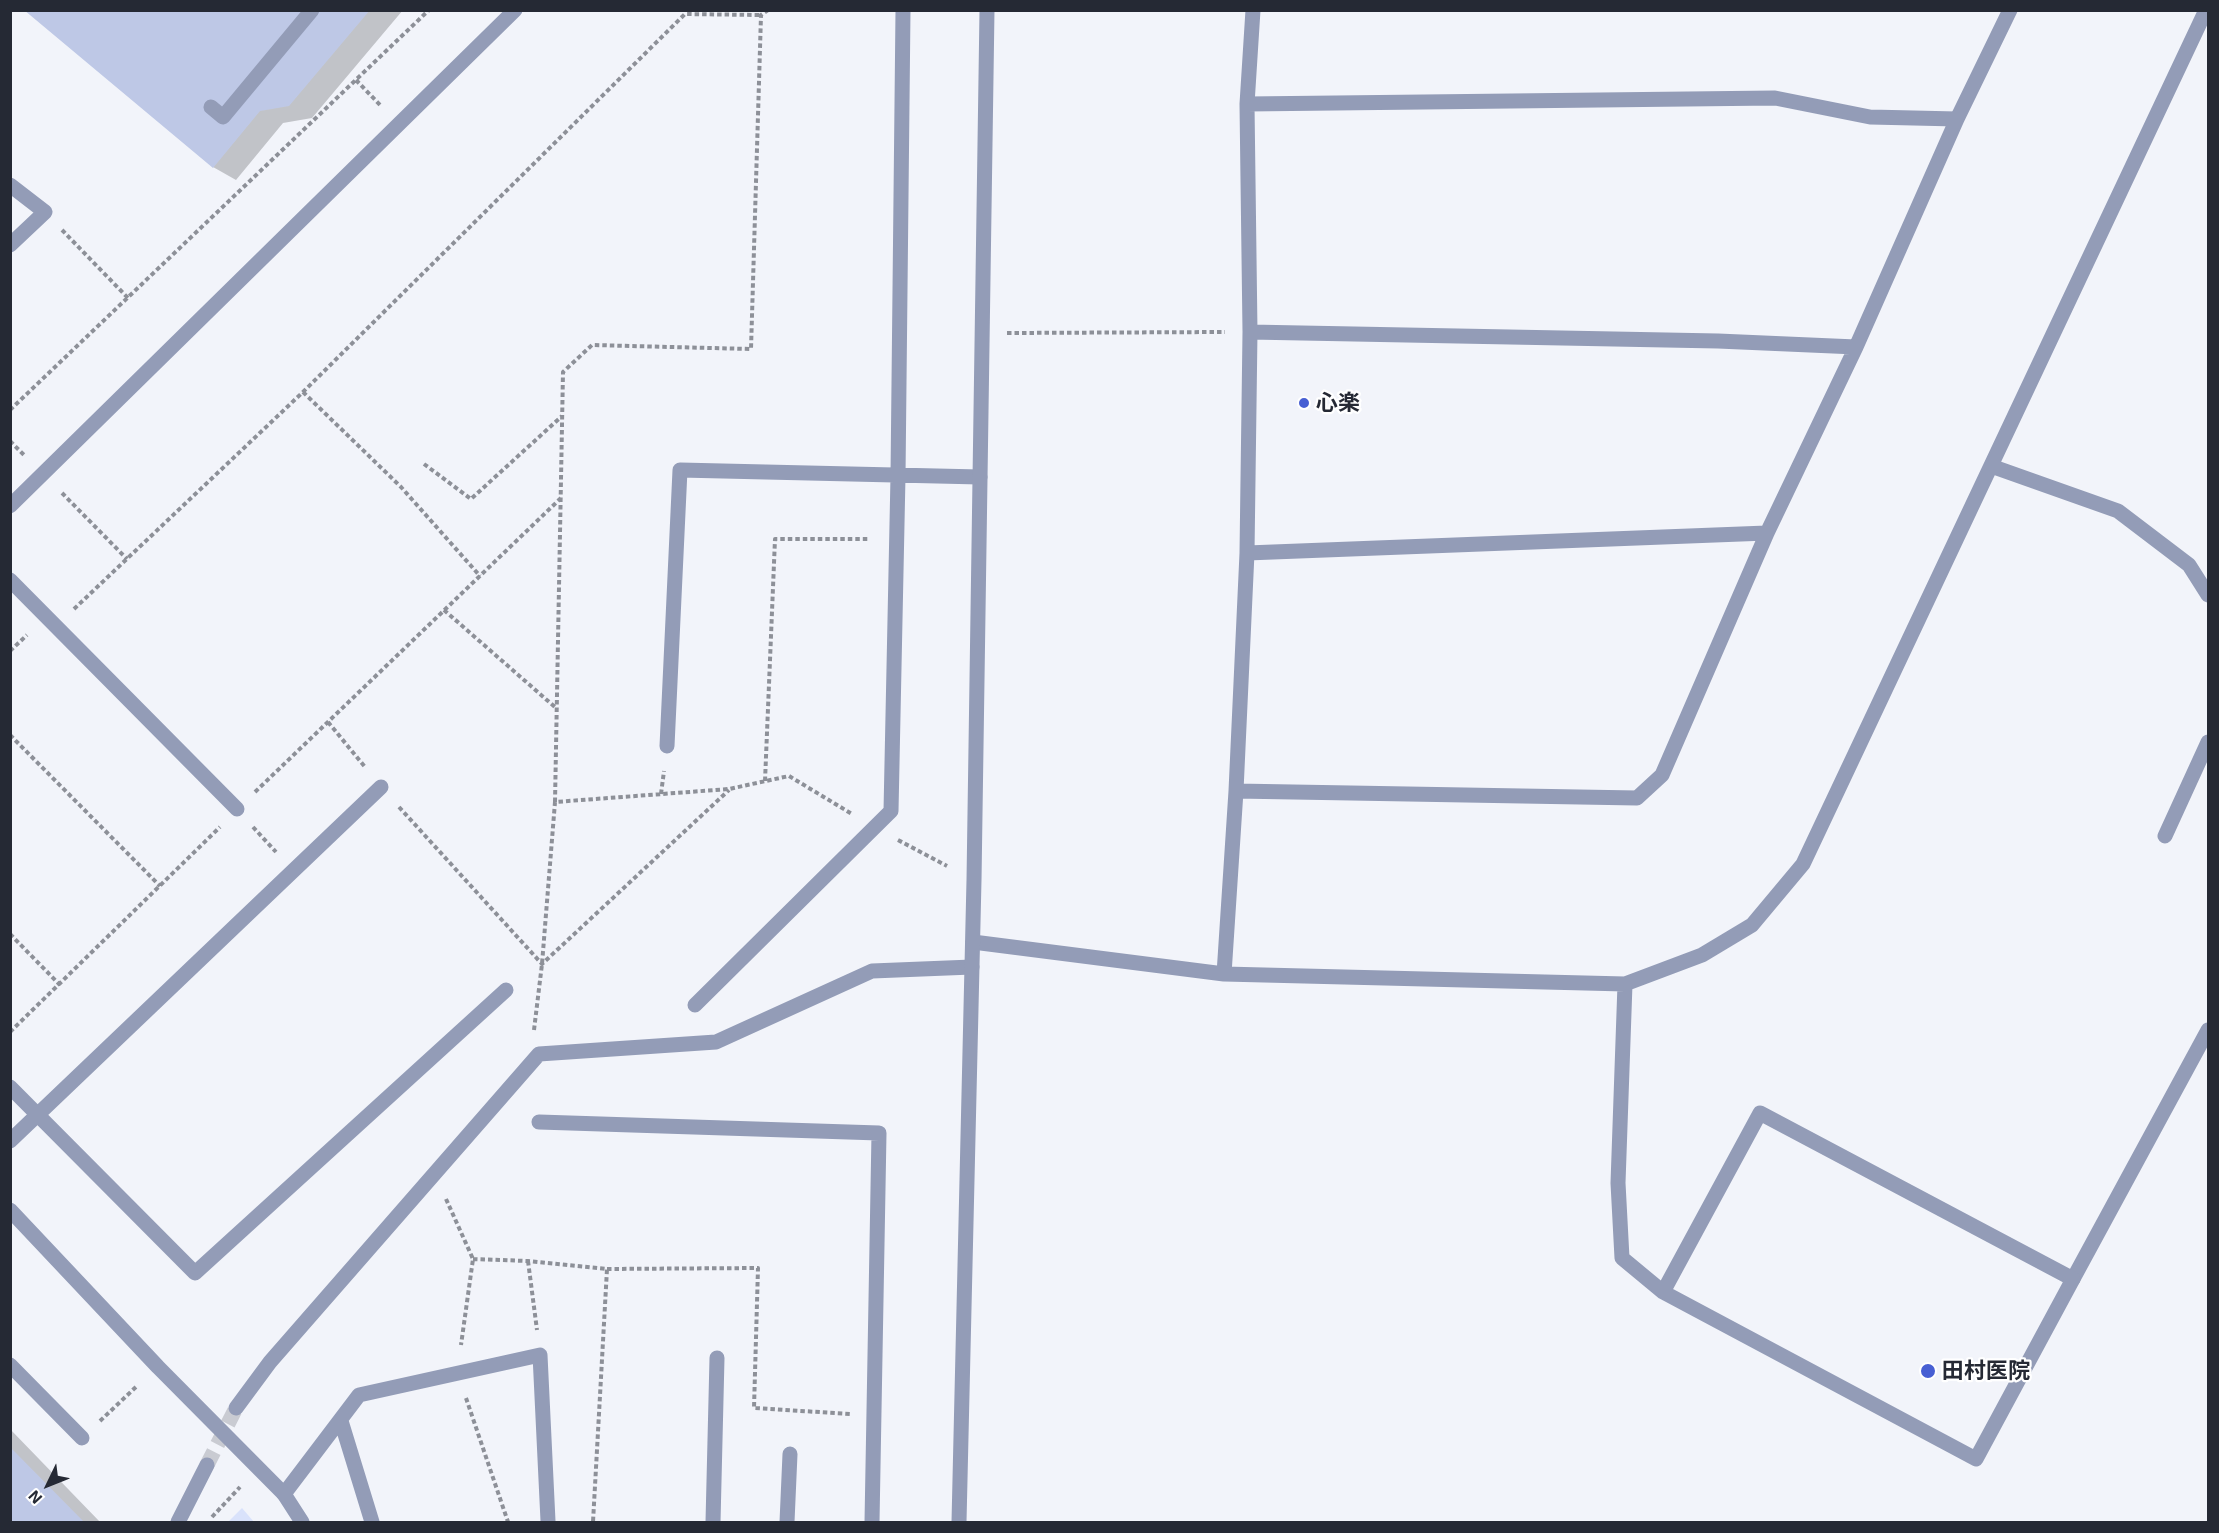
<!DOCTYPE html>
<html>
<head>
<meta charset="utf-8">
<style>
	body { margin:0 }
	#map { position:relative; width:2219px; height:1533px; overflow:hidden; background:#f2f4fa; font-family:"Exo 2",sans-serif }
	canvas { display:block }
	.frame { position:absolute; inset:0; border:12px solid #252934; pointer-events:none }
	.north { position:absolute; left:18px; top:1455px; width:60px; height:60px; -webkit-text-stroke:4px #fff; paint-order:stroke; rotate:227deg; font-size:16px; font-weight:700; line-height:24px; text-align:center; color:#252934 }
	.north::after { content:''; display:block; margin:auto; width:21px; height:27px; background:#252934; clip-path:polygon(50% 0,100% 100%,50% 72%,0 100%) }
</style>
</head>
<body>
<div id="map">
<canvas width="2219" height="1533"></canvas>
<div class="frame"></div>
<div class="north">N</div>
</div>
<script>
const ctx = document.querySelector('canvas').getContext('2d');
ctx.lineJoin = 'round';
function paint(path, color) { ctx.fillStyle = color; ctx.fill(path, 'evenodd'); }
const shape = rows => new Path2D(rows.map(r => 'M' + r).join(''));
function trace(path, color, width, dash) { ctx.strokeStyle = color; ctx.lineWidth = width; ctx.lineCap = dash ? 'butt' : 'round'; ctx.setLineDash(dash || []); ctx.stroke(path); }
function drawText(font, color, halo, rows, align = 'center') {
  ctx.font = font + ' "Exo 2","Noto Sans JP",sans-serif'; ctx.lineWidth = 4.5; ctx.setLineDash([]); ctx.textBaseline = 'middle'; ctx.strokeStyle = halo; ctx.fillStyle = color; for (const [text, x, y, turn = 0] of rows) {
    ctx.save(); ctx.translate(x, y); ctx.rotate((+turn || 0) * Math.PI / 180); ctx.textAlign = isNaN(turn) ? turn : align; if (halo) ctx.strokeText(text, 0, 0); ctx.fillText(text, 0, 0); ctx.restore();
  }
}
paint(shape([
	[242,1508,254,1522,228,1522]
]), '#d9e2fb');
paint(shape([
	[26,10,403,10,312,118,283,123,236,180,213,167],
	[10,1429,100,1522,12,1522]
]), '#0003');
paint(shape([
	[24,10,370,10,289,106,260,111,213,168],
	[10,1447,84,1522,10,1522]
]), '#bec8e6');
trace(shape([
	[207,1465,236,1408]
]), '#c9cbd2', 15, [15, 8]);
trace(shape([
	[356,80,382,107],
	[62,230,128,298],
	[1007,333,1225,332],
	[303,392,401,487,480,576],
	[10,410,429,10],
	[10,441,25,456],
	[424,464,471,499,562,416],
	[62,493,127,559],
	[74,609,303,392,685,14,760,15],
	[444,610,556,708],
	[10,651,27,635],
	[328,722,365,767],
	[10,735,160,886],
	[765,781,775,539,870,539],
	[255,792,561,498],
	[661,794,664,771],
	[555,802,563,372,592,345,751,349,761,15,768,10],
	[399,807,542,964,729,790],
	[253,827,276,852],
	[898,840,947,866],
	[10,934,60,985],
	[534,1030,542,964,555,802,729,789,789,776,852,814],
	[10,1032,220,827],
	[446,1199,473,1259,461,1345],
	[473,1259,528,1261,607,1269,593,1522],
	[528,1261,537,1330],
	[607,1269,758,1268,754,1408,850,1414],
	[466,1398,508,1522],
	[100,1421,138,1385],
	[212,1517,240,1487]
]), '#8d9098', 4, [4.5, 3]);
trace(shape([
	[211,107,223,117,312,10],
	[10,506,515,10],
	[10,580,237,809],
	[667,746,680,470,980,477],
	[2165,836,2208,742],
	[695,1005,891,811,898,476,903,10],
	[10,1087,195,1273,506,990],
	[539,1122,879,1133,872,1522],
	[10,1141,381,787],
	[2073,1279,2208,1030],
	[10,1365,82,1438],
	[341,1421,372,1522],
	[284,1494,359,1395,540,1355,548,1521],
	[713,1522,717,1358],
	[787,1522,790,1454]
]), '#939cb7', 15);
trace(shape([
	[236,1408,270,1362,539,1054,716,1042,872,971,972,967],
	[178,1522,207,1465]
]), '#939cb7', 15);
trace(shape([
	[1247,104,1775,98,1870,117,1957,119],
	[10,185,45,212,10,245],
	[1250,332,1718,341,1856,347],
	[1991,466,2118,511,2189,565,2208,595],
	[1247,553,1767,533],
	[1236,791,1637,798,1662,775,1767,533,1856,347,1957,119,2010,10],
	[973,942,1224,974,1625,984,1702,955,1752,925,1803,864,2206,10],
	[1224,974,1236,791,1247,553,1250,332,1247,104,1253,10],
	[1625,984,1618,1183,1622,1258,1663,1292,1976,1459,2073,1279,1760,1113,1663,1292]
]), '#939cb7', 15);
trace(shape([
	[10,1210,158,1367,284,1494,302,1522],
	[959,1522,974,880,987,10]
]), '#939cb7', 15);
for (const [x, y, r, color] of [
	[1304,403,6,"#475fd3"],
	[1928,1371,8,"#475fd3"]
]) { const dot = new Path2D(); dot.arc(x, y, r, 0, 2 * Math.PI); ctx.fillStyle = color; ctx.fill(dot); trace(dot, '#fff', 2); }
drawText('bold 22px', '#252934', '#fff', [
	["心楽",1316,403],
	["田村医院",1942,1371]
], 'left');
</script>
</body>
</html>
